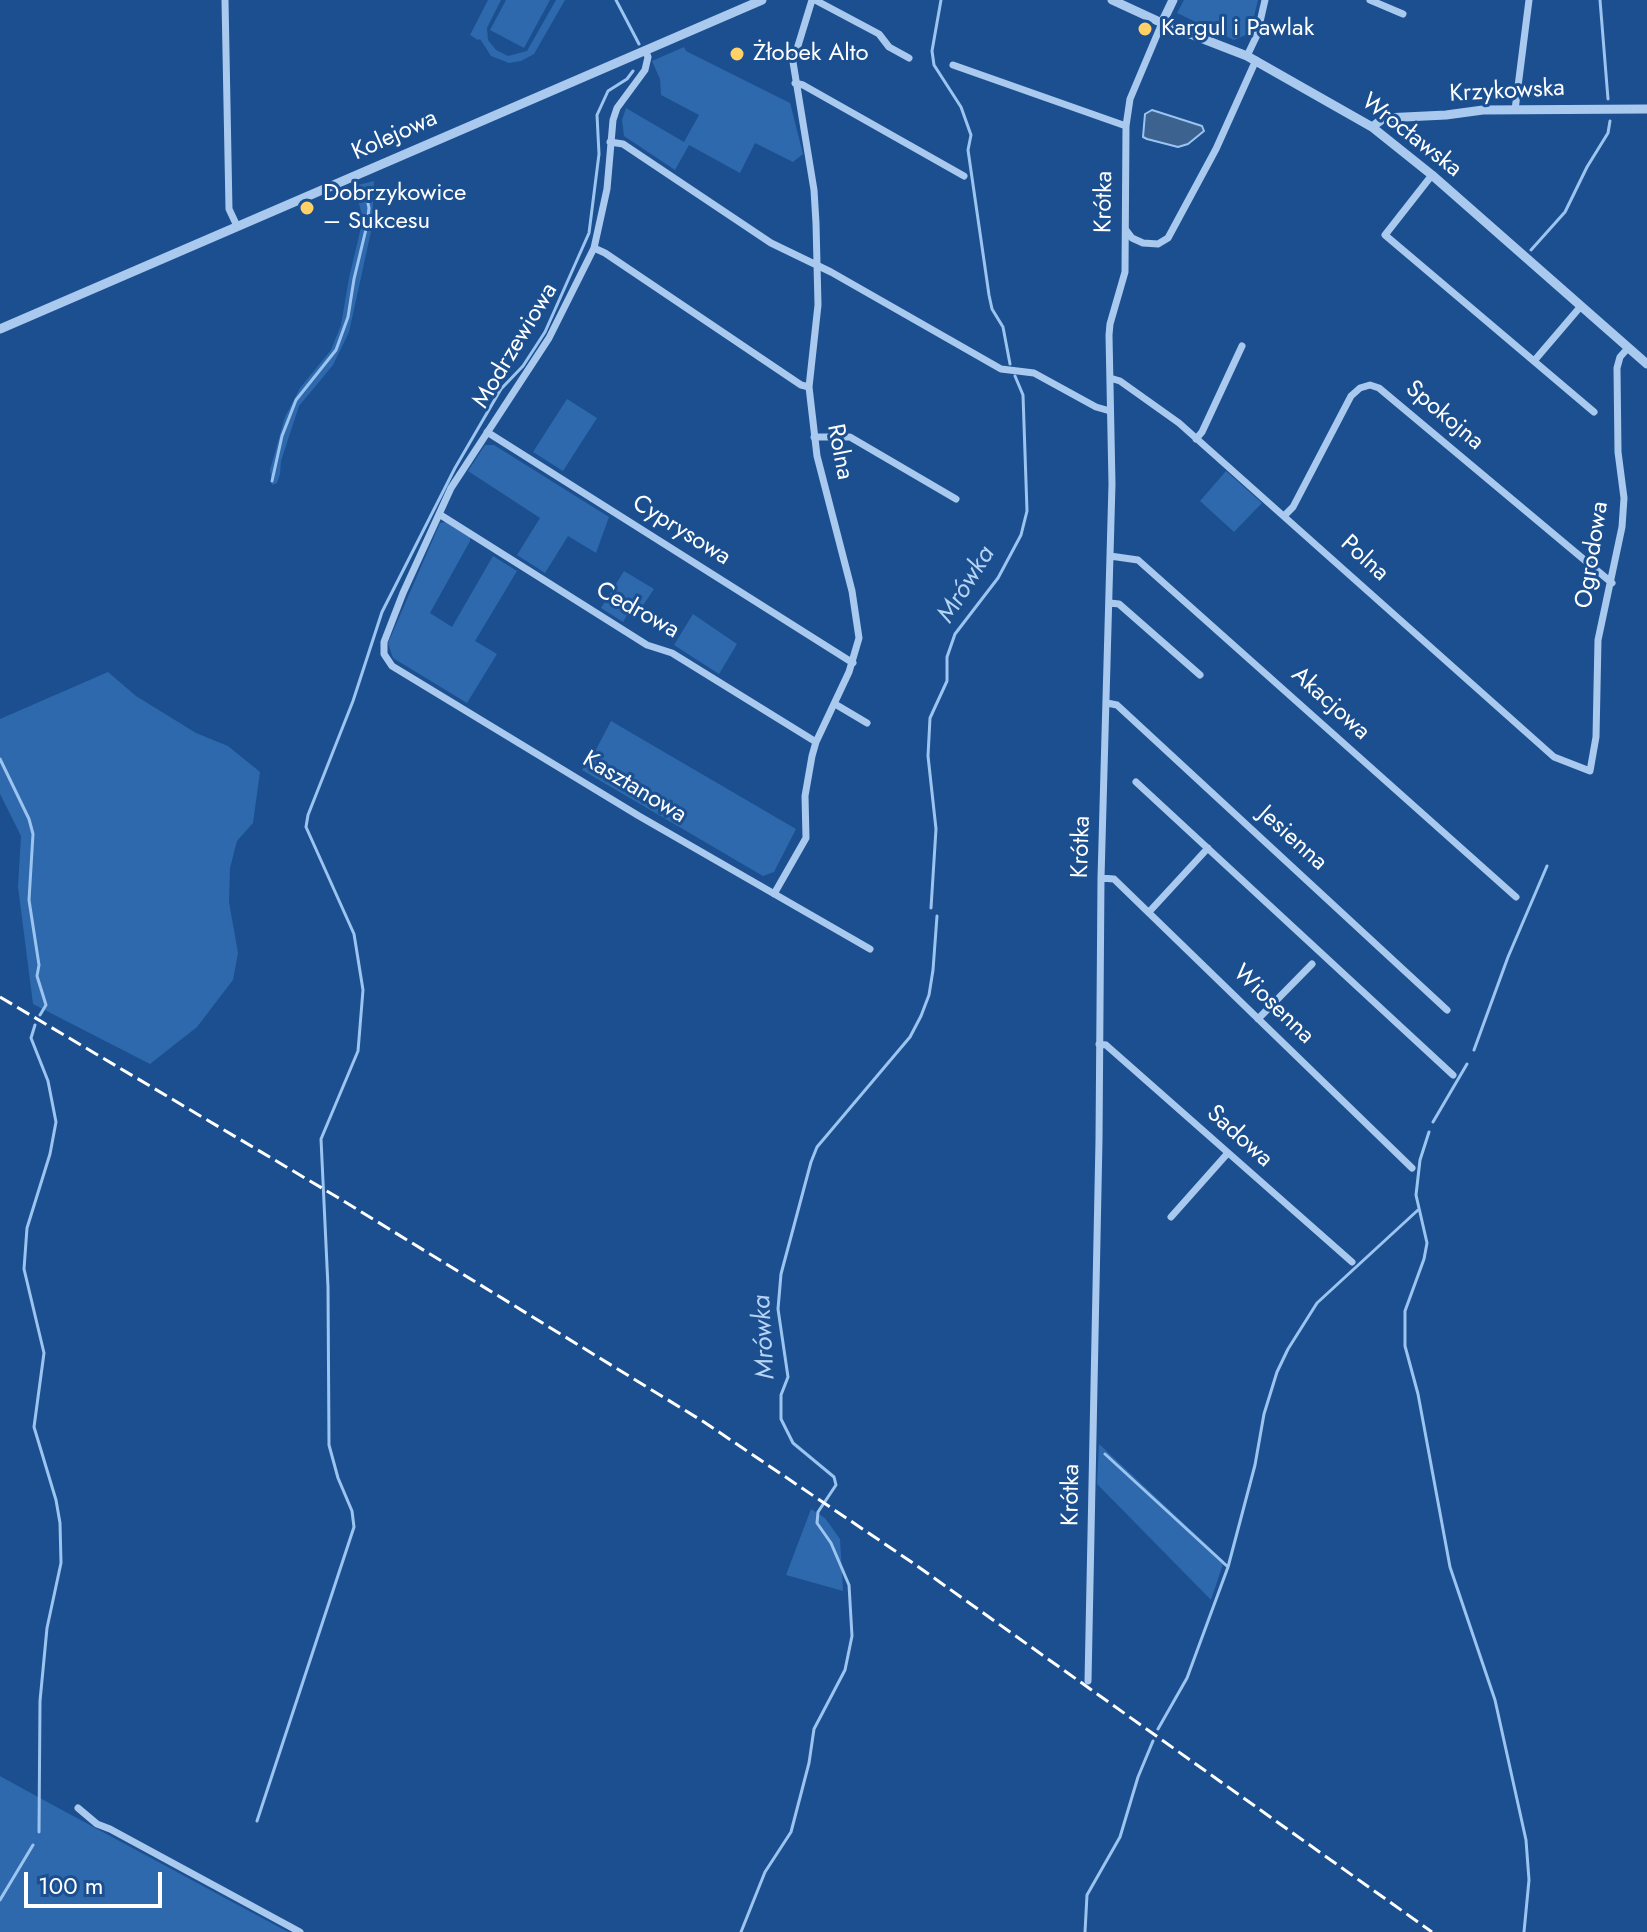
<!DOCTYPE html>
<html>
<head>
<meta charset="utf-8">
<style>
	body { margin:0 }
	#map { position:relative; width:1647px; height:1932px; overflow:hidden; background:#1b4f8f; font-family:Jost,sans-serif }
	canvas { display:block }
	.scale { position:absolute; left:24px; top:1872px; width:138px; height:36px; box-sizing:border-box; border:4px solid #fff; border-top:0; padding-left:10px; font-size:24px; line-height:28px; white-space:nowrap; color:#fff; -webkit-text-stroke:6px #1b4f8f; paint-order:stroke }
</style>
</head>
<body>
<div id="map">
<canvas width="1647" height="1932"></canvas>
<div class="scale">100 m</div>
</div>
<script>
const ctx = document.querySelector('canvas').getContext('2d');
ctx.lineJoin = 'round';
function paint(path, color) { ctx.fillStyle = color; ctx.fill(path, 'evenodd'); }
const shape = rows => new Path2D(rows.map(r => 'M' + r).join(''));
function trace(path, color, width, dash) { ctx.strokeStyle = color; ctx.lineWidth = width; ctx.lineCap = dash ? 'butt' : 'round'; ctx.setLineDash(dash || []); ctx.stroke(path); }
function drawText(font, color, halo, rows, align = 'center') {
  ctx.font = font + ' Jost,sans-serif'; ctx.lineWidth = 6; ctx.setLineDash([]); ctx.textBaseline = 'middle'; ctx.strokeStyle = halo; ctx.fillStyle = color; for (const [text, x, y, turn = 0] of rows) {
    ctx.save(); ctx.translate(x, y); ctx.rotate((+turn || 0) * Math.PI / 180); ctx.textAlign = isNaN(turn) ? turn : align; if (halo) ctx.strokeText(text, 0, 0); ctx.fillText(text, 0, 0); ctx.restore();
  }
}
paint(shape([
	[488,0,501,0,487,28,488,40,496,50,508,56,527,51,556,0,565,0,534,54,521,61,509,63,491,56,480,39,478,40,470,35],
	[506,0,550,0,524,48,490,30],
	[1184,0,1258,0,1250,33,1234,40,1177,13],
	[684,47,686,51,790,103,803,154,793,162,755,143,740,173,689,145,675,170,624,136,622,120,626,108,684,142,699,115,661,95,660,79,652,61],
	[374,181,372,227,349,332,333,365,299,406,281,461,280,474,277,483,272,485,270,470,285,417,300,388,331,350,341,325,349,278,363,219,357,196,358,185],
	[567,399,597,418,563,471,533,452],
	[485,445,494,445,609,517,596,553,568,536,545,573,517,555,540,518,468,471],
	[1226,471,1262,503,1234,532,1200,501],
	[446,522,470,537,470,541,430,613,452,627,493,556,517,571,475,641,497,654,467,703,393,658,388,643,440,523],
	[624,571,654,589,634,619,627,615,623,622,601,608],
	[693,614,737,644,719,674,674,645],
	[108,672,136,696,196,733,228,746,260,772,253,823,237,841,230,868,229,902,238,953,233,980,197,1027,150,1064,33,1004,18,887,21,836,0,794,0,719],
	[611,721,796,829,774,872,763,876,582,770,591,759],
	[1099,1444,1224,1561,1211,1600,1097,1484],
	[811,1509,825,1518,840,1539,843,1591,786,1575],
	[0,1776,38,1797,288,1932,0,1932]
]), '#2e69ad');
const water = shape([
	[1152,110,1202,126,1204,131,1188,144,1178,147,1147,139,1143,137,1145,114,1152,110]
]);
paint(water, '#3c6290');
trace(water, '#9cc4f0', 2);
trace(shape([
	[616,0,639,44],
	[941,0,932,51,934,65,961,107,971,135,968,150,989,295,992,309,1003,327,1010,364],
	[1600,0,1608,99],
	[1531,250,1565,212,1587,167,1608,133,1610,121],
	[272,481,282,436,296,400,336,350,348,317,354,279,367,225,369,208,365,190],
	[0,759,29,819,33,834,29,900,39,965,37,976,46,1005,40,1015],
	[931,908,936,829,928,756,930,718,947,681,947,657,955,634,998,578,1021,535,1027,511,1023,395,1015,376],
	[35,1025,31,1038,48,1081,56,1122,50,1154,27,1228,24,1269,44,1353,34,1427,56,1500,60,1523,61,1563,47,1628,40,1701,39,1832],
	[1474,1050,1508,957,1547,866],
	[1433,1122,1467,1064],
	[1429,1132,1420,1160,1416,1195,1427,1243,1424,1259,1405,1311,1405,1346,1418,1394,1450,1567,1495,1700,1526,1840,1529,1880,1524,1932],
	[1105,1454,1228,1567],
	[1158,1729,1187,1678,1228,1567,1255,1465,1264,1414,1277,1372,1288,1349,1317,1303,1418,1210],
	[257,1821,354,1527,352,1511,338,1478,329,1445,328,1287,321,1139,358,1051,363,990,354,934,306,827,308,815,353,701,382,612,455,468,501,389,523,366,545,332,589,233,599,154,597,115,608,91,627,79,633,71],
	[0,1900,33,1845],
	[741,1932,765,1872,791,1832,809,1763,814,1729,845,1670,852,1636,849,1585,831,1543,817,1523,818,1512,836,1485,834,1477,793,1443,781,1419,781,1395,788,1377,778,1309,781,1274,811,1162,817,1147,910,1037,921,1016,929,995,933,970,937,916],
	[1085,1932,1087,1895,1120,1837,1138,1777,1153,1741]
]), '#9cc4f0', 3);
trace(shape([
	[225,0,229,209,237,226],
	[815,0,879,34,889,47,909,58],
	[1370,0,1403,14],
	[645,50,648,57,645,70,617,108,613,120,607,189,594,248,549,338,451,488,403,593,384,642,384,654,392,666,639,816,870,949],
	[1247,56,1257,35,1265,0],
	[953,65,1126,126],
	[795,83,803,85,964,176],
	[1515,110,1529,0],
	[610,142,623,144,771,243,831,272,1001,369,1034,373,1096,407,1110,411],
	[1432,175,1385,235,1594,412],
	[1126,230,1132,238,1143,243,1158,244,1168,238,1216,149,1256,60],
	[594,248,605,253,801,385,809,387],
	[1534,361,1581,306],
	[1110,378,1120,381,1179,423,1554,757,1590,771,1596,737,1598,640,1622,527,1624,498,1618,452,1617,368,1620,357,1628,348],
	[487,432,853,663],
	[814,437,850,437,956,499],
	[1196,439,1202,432,1242,346],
	[439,514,647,645,672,653,816,742],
	[1285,515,1293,507,1351,396,1360,388,1370,385,1379,388,1612,583],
	[1110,556,1138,560,1516,897],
	[1110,603,1119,604,1200,675],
	[1107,703,1117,705,1447,1010],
	[835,704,867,723],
	[1136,782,1453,1075],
	[1101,878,1114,879,1412,1168],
	[774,894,806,838,805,796,812,756,816,742,849,672,859,638,852,591,817,456,809,387,818,305,816,223,814,190,793,62,812,0],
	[1149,912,1208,848],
	[1258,1019,1312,964],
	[1099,1044,1106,1045,1352,1262],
	[1171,1217,1227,1154],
	[1088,1681,1099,1140,1101,878,1112,484,1109,335,1110,324,1125,272,1126,126,1130,99,1162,23],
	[78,1808,97,1824,110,1829,300,1932]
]), '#a9c9ee', 7);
trace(shape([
	[1112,0,1162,23,1247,56,1372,127,1432,175,1647,364],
	[1162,23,1173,0],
	[1372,127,1384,118,1446,115,1483,110,1647,109],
	[0,329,762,0]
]), '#a9c9ee', 9);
trace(shape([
	[0,997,337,1197,704,1422,913,1563,1432,1932]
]), '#fff', 3, [14, 6]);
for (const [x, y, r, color] of [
	[1145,29,8,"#ffd166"],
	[737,54,8,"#ffd166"],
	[307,208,8,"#ffd166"]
]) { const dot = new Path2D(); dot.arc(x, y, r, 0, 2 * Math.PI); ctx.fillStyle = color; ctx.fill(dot); trace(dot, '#1b4f8f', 3); }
drawText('24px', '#fff', '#1b4f8f', [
	["Kargul i Pawlak",1161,29],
	["Żłobek Alto",753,54],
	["Dobrzykowice",323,194],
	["– Sukcesu",323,222]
], 'left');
drawText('24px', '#fff', '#1b4f8f', [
	["Krzykowska",1507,92,-3],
	["Kolejowa",395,136,-24],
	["Wrocławska",1411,136,38],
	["Krótka",1105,202,-89],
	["Modrzewiowa",516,346,-59],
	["Spokojna",1444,416,40],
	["Rolna",839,452,79],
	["Cyprysowa",681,531,32],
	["Ogrodowa",1593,555,-81],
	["Polna",1364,559,42],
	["Cedrowa",637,611,29],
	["Akacjowa",1330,704,42],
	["Kasztanowa",634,788,31],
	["Jesienna",1292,839,42],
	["Krótka",1082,847,-88],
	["Wiosenna",1273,1005,44],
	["Sadowa",1239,1137,42],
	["Krótka",1072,1495,-89]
]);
drawText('italic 26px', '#b5d3f5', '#1b4f8f', [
	["Mrówka",967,585,-58],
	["Mrówka",765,1337,-93]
]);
</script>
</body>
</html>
